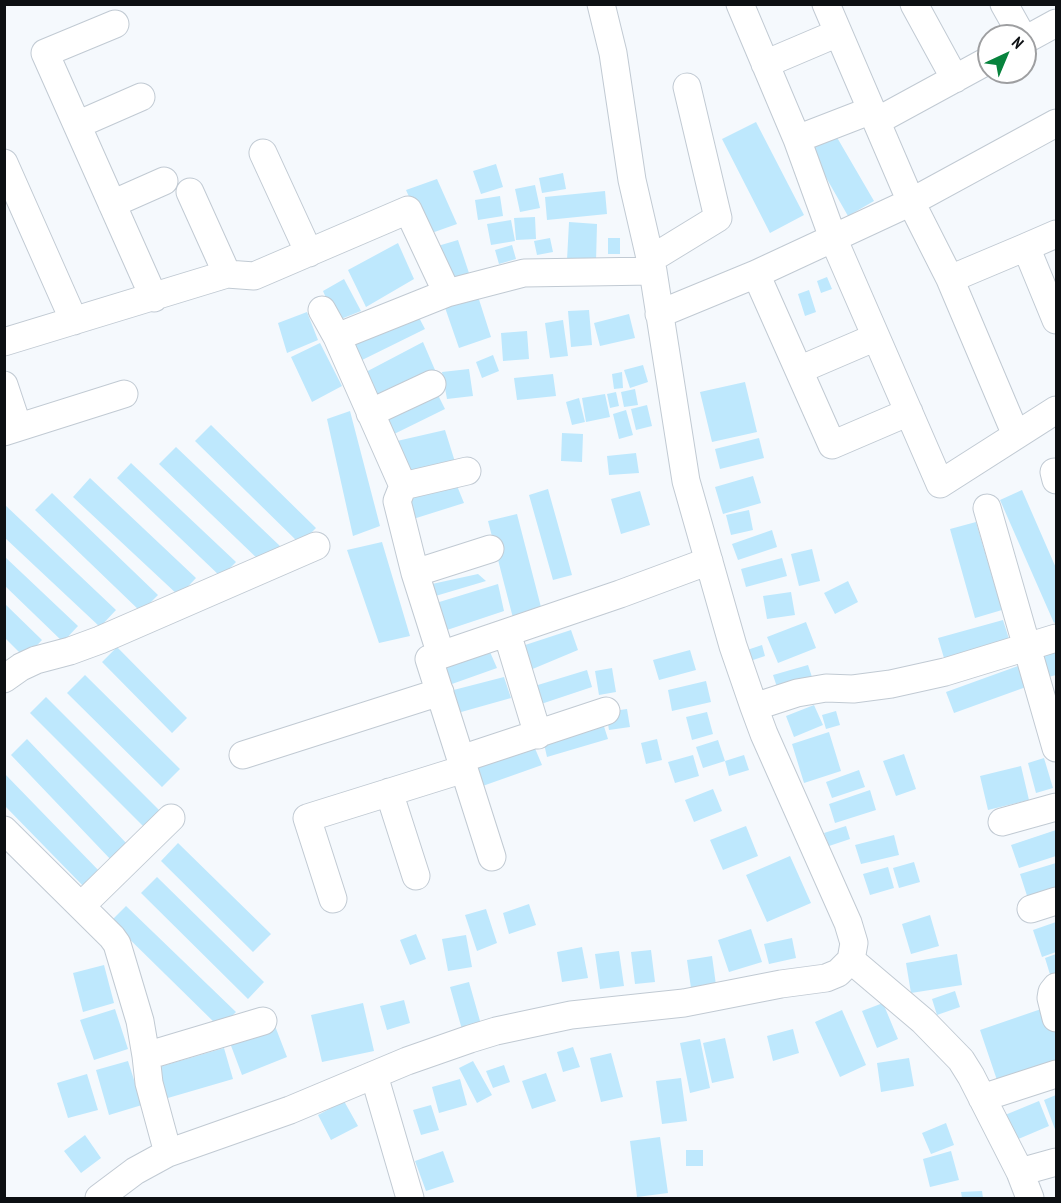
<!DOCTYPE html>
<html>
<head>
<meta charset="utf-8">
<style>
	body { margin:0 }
	#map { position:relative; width:1061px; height:1203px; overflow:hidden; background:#f5f9fd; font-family:"PT Sans Narrow",sans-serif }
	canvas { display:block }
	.frame { position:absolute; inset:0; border:6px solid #0d1013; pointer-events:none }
	.north { position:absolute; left:977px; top:24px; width:60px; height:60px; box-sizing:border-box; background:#fff; border:2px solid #9e9fa1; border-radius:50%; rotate:44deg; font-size:16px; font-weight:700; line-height:24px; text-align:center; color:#0d1013 }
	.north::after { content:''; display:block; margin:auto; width:21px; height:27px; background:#07833d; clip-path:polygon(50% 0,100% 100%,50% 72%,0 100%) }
</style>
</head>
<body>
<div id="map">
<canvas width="1061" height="1203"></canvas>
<div class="frame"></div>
<div class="north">N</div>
</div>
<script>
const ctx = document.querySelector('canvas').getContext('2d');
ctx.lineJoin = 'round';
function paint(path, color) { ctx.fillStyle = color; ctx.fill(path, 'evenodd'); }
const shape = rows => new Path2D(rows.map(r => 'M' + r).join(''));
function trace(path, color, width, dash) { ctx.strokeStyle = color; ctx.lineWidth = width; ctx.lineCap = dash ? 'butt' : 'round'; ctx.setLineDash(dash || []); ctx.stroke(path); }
paint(shape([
	[756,122,804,215,770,233,722,139],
	[828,122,874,201,848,216,803,137],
	[496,164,503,187,481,194,473,171],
	[563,173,566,189,542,193,539,178],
	[437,179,457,224,426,235,406,190],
	[535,185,540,208,520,212,515,189],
	[605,191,607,214,547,220,545,197],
	[500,196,503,216,478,220,475,200],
	[535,217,536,239,516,240,514,218],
	[511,220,515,241,491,245,487,224],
	[569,222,597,224,596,262,567,260],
	[550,238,553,252,537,255,534,241],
	[608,238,620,238,620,254,608,254],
	[458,240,469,273,443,283,431,248],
	[398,243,414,279,366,307,348,270],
	[512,245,516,259,499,264,495,250],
	[827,277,832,289,821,293,817,281],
	[344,279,361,311,336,321,323,291],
	[475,287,491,337,459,348,442,299],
	[809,290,816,312,805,316,798,294],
	[415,310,425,329,354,364,342,343],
	[589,310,592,345,571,347,568,311],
	[307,312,318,340,287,353,278,323],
	[629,314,635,338,600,346,594,323],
	[563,320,568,356,550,358,545,323],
	[527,331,529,359,503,361,501,333],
	[423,342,435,370,374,404,364,373],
	[320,343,342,386,312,402,291,357],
	[493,355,499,371,482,378,476,362],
	[643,365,648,382,630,388,624,370],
	[469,369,473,396,447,399,442,372],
	[622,372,623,388,614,389,612,374],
	[553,374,556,396,517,400,514,378],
	[745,382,757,432,712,442,700,392],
	[435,389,445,409,386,438,379,418],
	[635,389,638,405,624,407,621,392],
	[616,392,619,406,610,408,607,394],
	[605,394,610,417,586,422,582,398],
	[579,398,585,422,572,425,566,402],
	[647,405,652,426,636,430,631,409],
	[626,410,633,435,619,439,613,414],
	[350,411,380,526,353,536,327,419],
	[211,425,316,528,300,544,195,441],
	[445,430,456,465,407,474,397,441],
	[562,433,583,434,582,462,561,461],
	[759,438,764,458,720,469,715,449],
	[176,447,280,546,263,564,159,464],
	[636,453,639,473,609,475,607,456],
	[131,463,236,562,221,577,117,478],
	[453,476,464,503,410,520,399,495],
	[753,476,761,503,723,514,715,487],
	[90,478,196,578,179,596,73,497],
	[548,489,572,575,553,580,529,495],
	[1022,490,1056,568,1056,622,1054,623,1000,500],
	[640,491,650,525,621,534,611,499],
	[52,493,158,595,141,612,35,510],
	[4,504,116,610,100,627,4,537],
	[749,510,753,530,731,535,726,515],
	[517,514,542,611,513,618,488,521],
	[976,522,1002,610,975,618,950,529],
	[772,530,777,547,738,560,732,544],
	[382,542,410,636,379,643,347,550],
	[812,549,820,581,799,586,791,554],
	[4,556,78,626,63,642,4,585],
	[782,558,787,576,746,587,741,569],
	[478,574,486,581,422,600,418,587],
	[848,581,858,602,835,614,824,593],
	[498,584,504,611,432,635,423,607],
	[791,592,795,615,767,619,763,596],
	[4,603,42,640,25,658,4,637],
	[1003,620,1009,639,944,658,938,638],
	[806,622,816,648,778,663,767,637],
	[571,630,578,650,523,673,516,648],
	[762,645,765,656,747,662,744,651],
	[117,647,187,718,172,733,102,662],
	[690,650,696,670,659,680,653,660],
	[1056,650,1056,675,1037,680,1030,657],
	[490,652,497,668,435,690,431,670],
	[808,665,813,680,778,690,773,675],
	[1018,666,1026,687,954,713,946,692],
	[612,668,616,692,599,695,595,671],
	[587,670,592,687,535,706,528,688],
	[85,675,180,769,162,787,67,693],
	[504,677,511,698,447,716,438,694],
	[706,681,711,702,672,711,668,690],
	[46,697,163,814,147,830,30,713],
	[814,705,823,725,794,737,786,716],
	[627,709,630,727,609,730,606,712],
	[836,711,840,725,826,729,822,715],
	[707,712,713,734,692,740,686,717],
	[601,717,608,739,547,757,542,735],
	[829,732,841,771,804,783,792,744],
	[27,739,129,846,113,862,11,755],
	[531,739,542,765,477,788,468,762],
	[657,739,662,760,646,764,641,743],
	[718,740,725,761,744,755,749,770,729,776,725,761,703,768,696,747],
	[904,754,916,789,896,796,883,761],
	[693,755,699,776,675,783,668,762],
	[1044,758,1053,788,1036,793,1028,763],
	[1021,766,1029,800,988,810,980,776],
	[859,770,865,787,832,798,826,782],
	[4,773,103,875,87,890,4,805],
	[713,789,722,811,694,822,685,800],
	[870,790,876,810,835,823,829,804],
	[746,826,758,856,723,870,710,840],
	[846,826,850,839,829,846,824,833],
	[1056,830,1056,856,1019,868,1011,845],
	[894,835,899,855,861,864,855,845],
	[178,843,271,934,253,952,161,861],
	[790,856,811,903,767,922,746,875],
	[914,862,920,882,899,888,893,868],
	[1056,863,1056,897,1030,905,1020,874],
	[888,867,894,888,870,895,863,874],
	[157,877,264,982,248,999,141,893],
	[529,904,536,925,509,934,503,913],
	[126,906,236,1012,220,1028,111,921],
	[486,909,497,943,477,951,465,915],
	[930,915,939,946,911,954,902,924],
	[1056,922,1056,952,1042,957,1033,930],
	[751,929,762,962,729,972,718,940],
	[416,934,426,959,410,965,400,940],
	[466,935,472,967,448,971,442,939],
	[792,938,796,958,769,964,764,944],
	[582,947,588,978,562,982,557,952],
	[651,950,655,982,635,984,631,952],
	[619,951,624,986,600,989,595,954],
	[957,954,962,985,911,993,906,963],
	[1056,954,1056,980,1052,981,1045,958],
	[712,956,716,985,691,988,687,960],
	[104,965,114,1003,83,1012,73,973],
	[469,982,482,1028,463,1033,450,987],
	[955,991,960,1007,937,1015,932,999],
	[404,1000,410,1023,387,1030,380,1006],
	[363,1003,374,1051,322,1062,311,1015],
	[883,1003,898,1039,877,1048,862,1011],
	[1047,1007,1056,1035,1056,1070,1000,1089,980,1030],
	[115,1009,128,1049,94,1060,80,1020],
	[842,1010,866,1065,840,1077,815,1022],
	[275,1026,287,1057,242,1075,230,1043],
	[793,1029,799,1053,773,1061,767,1036],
	[725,1038,734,1078,712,1083,703,1043],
	[700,1039,710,1088,690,1093,680,1043],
	[573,1047,580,1067,563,1072,557,1052],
	[224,1048,233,1079,161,1100,152,1069],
	[611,1053,623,1097,601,1102,590,1058],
	[909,1058,914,1086,881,1092,877,1063],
	[128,1061,142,1105,109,1115,96,1070],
	[473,1061,492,1095,477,1103,459,1068],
	[504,1065,510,1082,493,1088,486,1071],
	[546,1073,556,1101,532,1109,522,1081],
	[87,1074,98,1110,68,1118,57,1083],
	[681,1078,687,1121,662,1124,656,1081],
	[460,1079,467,1105,439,1113,432,1087],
	[1056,1095,1056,1132,1044,1100],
	[344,1101,358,1126,331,1140,318,1115],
	[1039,1101,1049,1126,1016,1140,1005,1115],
	[431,1105,439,1130,421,1135,413,1110],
	[946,1123,954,1145,931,1154,922,1133],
	[85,1135,101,1158,81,1173,64,1151],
	[660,1137,668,1193,637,1197,630,1141],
	[686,1150,703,1150,703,1166,686,1166],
	[443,1151,454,1182,426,1191,415,1161],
	[951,1151,959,1180,930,1187,923,1159],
	[982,1191,983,1198,962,1198,961,1192]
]), '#bee8fd');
const minor = shape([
	[740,4,797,139,833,238,940,484,1056,410],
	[826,4,911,202,950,279,1016,435],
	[914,4,955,79],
	[1004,4,1022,36],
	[115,24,45,53,154,298],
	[1025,40,1056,23],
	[765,64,838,33],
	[877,121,989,60],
	[77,125,141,97],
	[797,139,872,110],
	[263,153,309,253],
	[4,163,74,321],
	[190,192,227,274],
	[112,204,164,181],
	[1056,234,1026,247,1056,320],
	[651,259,718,218,687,87],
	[756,274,832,445,909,412],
	[950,279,1026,247],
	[322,310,337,337,403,486,397,501,415,573,441,655],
	[659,314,756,274,911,202,1056,123],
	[337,337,447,293,524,273,653,271],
	[4,342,227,274,254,276,408,210,447,293],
	[799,370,876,337],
	[4,385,18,427],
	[370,413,432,384],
	[4,432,124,394],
	[1054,472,1056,480],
	[403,486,467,471],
	[987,508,1056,748],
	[415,573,490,549],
	[507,633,538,735],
	[4,679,21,667,36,660,70,651,100,640,316,546],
	[754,707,797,693,826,688,853,689,891,684,945,672,1056,638],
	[243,755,440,692],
	[461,759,606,711],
	[389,792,416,876],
	[1002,822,1056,807],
	[4,830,112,937,117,944,140,1021,146,1056,149,1083,168,1153],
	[492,857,429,659,620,594,709,561],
	[333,899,307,818,464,769],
	[81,906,171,818],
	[1031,909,1056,901],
	[851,960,923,1021,961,1060,971,1076,1020,1172,1030,1198],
	[1056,987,1052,992,1051,998,1056,1018],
	[146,1056,263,1021],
	[374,1075,410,1198],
	[982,1098,1056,1074],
	[1020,1172,1056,1162],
	[99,1198,135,1171,168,1153,290,1110,407,1061,470,1039,496,1031,571,1015,684,1003,781,984,826,978,838,973,851,960,854,943,848,923,764,734,754,707,733,646,686,481,653,271,632,180,613,53,601,4]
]);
trace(minor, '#c1cad3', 29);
trace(minor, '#fff', 27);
</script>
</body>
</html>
